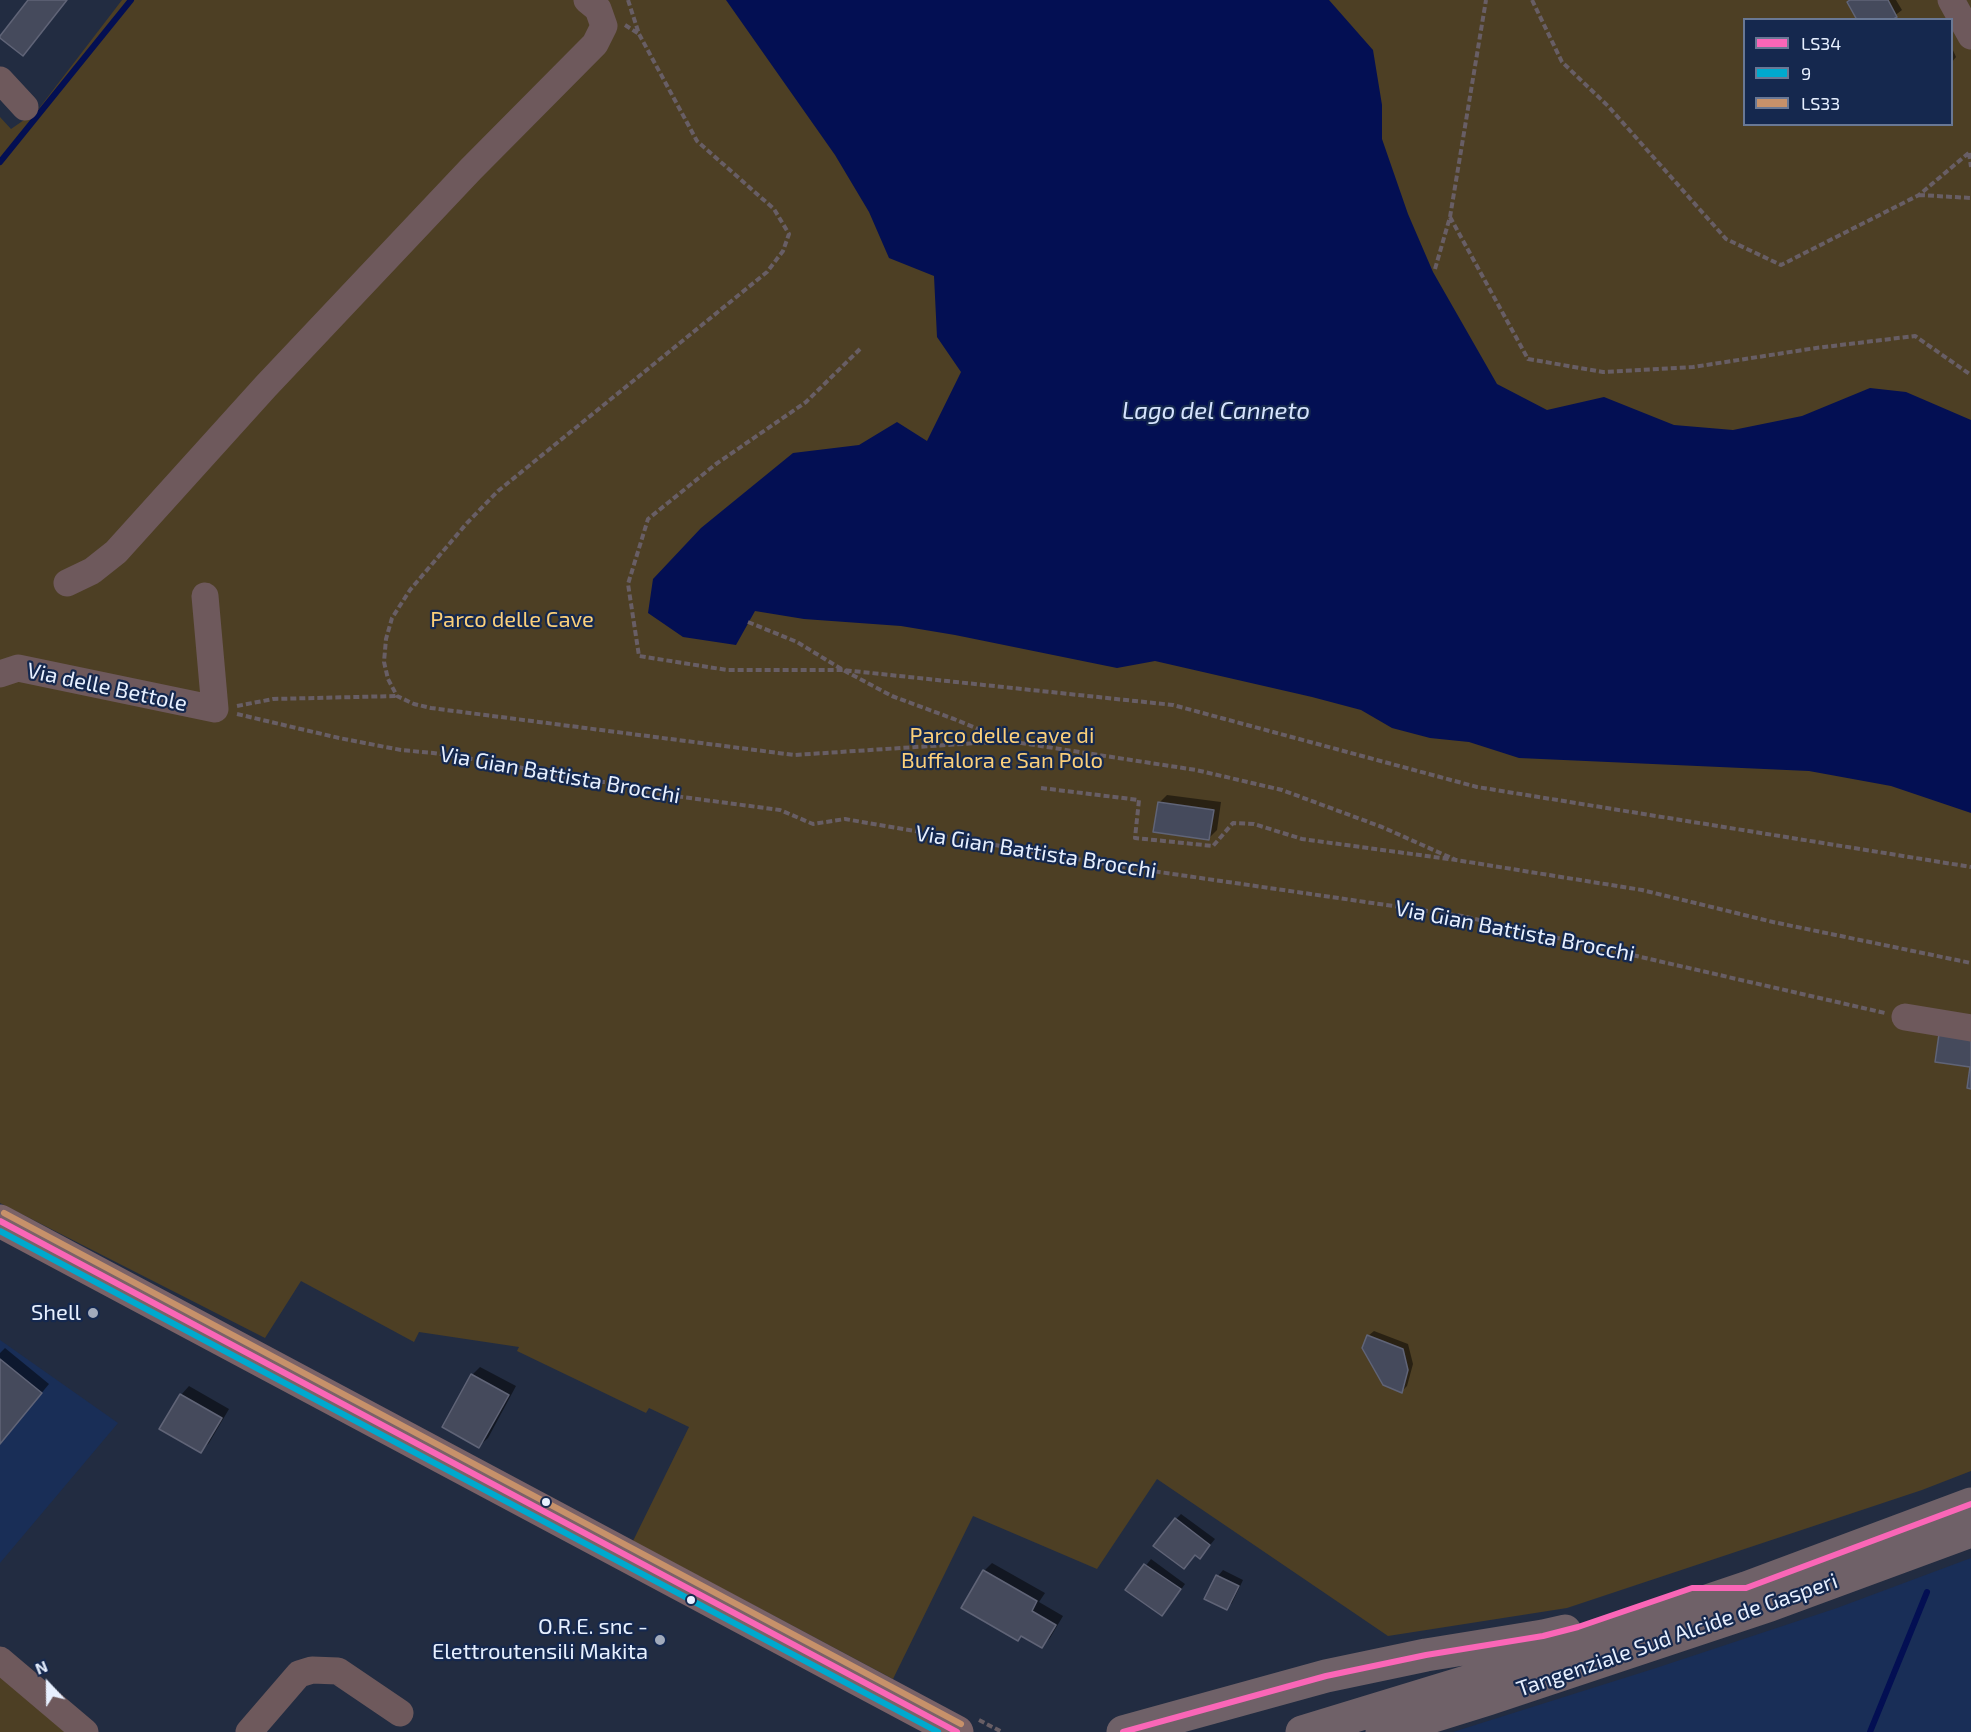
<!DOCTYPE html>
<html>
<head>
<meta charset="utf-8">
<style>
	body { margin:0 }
	#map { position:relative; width:1971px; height:1732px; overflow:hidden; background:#222c41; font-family:"Exo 2",sans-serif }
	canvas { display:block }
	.legend { position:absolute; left:1743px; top:18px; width:210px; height:108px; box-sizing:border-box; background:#15284e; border:2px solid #697895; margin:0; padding:8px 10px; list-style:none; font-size:18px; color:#e7f0ff }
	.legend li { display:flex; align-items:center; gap:12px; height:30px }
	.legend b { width:30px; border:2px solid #697895 }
	.north { position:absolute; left:18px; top:1654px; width:60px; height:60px; -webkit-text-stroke:4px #15284e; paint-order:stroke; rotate:338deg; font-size:16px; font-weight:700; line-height:24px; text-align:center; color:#e7f0ff }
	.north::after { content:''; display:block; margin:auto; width:21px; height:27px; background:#e7f0ff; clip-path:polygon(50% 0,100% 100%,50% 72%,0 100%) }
</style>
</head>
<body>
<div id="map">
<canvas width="1971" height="1732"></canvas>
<ul class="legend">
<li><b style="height:8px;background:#fa66b7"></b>LS34</li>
<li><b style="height:8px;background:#00a9ce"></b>9</li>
<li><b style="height:8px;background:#c7916a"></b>LS33</li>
</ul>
<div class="north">N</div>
</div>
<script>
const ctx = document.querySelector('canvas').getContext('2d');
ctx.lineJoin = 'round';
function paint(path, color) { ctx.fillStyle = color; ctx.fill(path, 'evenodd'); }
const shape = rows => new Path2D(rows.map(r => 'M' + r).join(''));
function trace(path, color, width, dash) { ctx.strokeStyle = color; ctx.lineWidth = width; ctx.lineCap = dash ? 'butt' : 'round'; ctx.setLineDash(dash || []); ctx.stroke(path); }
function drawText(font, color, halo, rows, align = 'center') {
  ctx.font = font + ' "Exo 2",sans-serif'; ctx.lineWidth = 4.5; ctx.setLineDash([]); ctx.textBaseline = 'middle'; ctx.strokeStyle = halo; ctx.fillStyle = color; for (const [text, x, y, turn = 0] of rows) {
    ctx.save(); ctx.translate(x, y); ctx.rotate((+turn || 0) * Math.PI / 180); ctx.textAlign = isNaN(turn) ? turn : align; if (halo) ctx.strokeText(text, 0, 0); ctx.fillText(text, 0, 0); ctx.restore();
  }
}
paint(shape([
	[0,1340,118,1423,0,1563],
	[1971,1558,1971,1732,1453,1732,1656,1668,1837,1608]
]), '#192e57');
paint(shape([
	[122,0,1971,0,1971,1471,1922,1490,1567,1608,1388,1636,1157,1479,1097,1569,973,1516,893,1679,633,1541,689,1427,649,1408,646,1413,517,1351,519,1347,419,1332,414,1342,301,1281,265,1338,0,1203,0,117,11,129,37,111],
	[1744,20,1952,20,1952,124,1744,124],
	[0,1668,74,1732,0,1732]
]), '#4d3f24');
paint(shape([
	[726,0,1329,0,1373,50,1382,105,1382,139,1408,214,1433,272,1497,384,1547,410,1604,397,1674,425,1733,430,1802,416,1870,388,1906,392,1971,420,1971,813,1891,786,1809,771,1519,758,1469,742,1430,738,1392,728,1361,710,1312,697,1155,661,1117,668,955,635,901,626,804,619,755,611,736,645,683,637,648,613,653,579,701,528,793,453,859,445,897,422,927,441,961,372,937,337,934,276,889,258,869,212,835,155]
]), '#030f53');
paint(shape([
	[1851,0,1896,0,1902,10,1889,20],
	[1952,48,1956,57,1952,62],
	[1167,795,1221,802,1217,830,1209,838,1159,803],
	[1374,1331,1408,1344,1413,1364,1407,1386,1402,1391,1368,1336],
	[5,1348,49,1384,0,1443,0,1353],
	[480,1367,516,1386,488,1438,479,1446,472,1375],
	[189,1386,229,1409,209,1443,201,1451,181,1395],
	[1181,1514,1215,1539,1200,1557,1176,1519],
	[1151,1559,1185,1584,1167,1609,1127,1590],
	[992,1563,1045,1593,1039,1602,1063,1616,1050,1638,1042,1646,984,1571],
	[1223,1570,1243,1580,1232,1603,1227,1608,1207,1598,1218,1576]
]), '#0007');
trace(shape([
	[0,162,131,0],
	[1870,1732,1927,1592]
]), '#030f53', 6);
const building = shape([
	[28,0,67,0,23,56,0,38,0,36,28,0],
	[1850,0,1888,0,1897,17,1892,20,1857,20,1847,2,1850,0],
	[1158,802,1214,810,1209,840,1153,832,1158,802],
	[1939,1034,1971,1039,1971,1089,1967,1088,1970,1067,1935,1062,1939,1034],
	[1367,1335,1403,1349,1408,1370,1402,1393,1383,1385,1362,1348,1367,1335],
	[0,1359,42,1393,0,1444,0,1359],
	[471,1374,509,1395,479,1448,442,1427,471,1374],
	[180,1394,222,1418,201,1453,159,1429,180,1394],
	[1175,1518,1210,1545,1200,1559,1195,1555,1184,1569,1153,1546,1175,1518],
	[1144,1564,1181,1589,1162,1616,1125,1590,1144,1564],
	[983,1570,1037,1601,1032,1611,1056,1625,1042,1648,1021,1636,1018,1641,961,1608,983,1570],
	[1216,1575,1239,1586,1227,1610,1204,1599,1216,1575]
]);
paint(building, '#454a5c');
trace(building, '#606477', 1.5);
trace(shape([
	[628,0,639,34,697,141,774,209,789,234,783,251,767,272,498,491,467,523,410,590,392,618,386,639,384,662,388,679,397,696,414,704,431,708,794,755,1008,741,1196,770,1282,790,1382,827,1456,860],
	[1532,0,1562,62,1608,106,1726,239,1781,265,1919,195,1971,151],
	[625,25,639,34],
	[1969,153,1971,167],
	[1919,195,1971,198],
	[1450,217,1528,359,1603,372,1693,367,1816,348,1915,336,1971,375],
	[1435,269,1450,217,1486,0],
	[860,349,806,402,716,464,648,519,628,584,639,656,727,670,843,670,1173,705,1477,787,1971,867],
	[748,622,797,642,843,670,892,696,954,719,1007,741],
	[237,706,273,699,397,696],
	[237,714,339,738,401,750,433,753,513,765,552,777,590,782,621,782,637,791,780,810,813,824,845,819,1111,865,1462,916,1885,1013],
	[1041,788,1139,800,1135,838,1213,846,1233,823,1254,824,1302,839,1456,860,1642,890,1773,922,1971,963],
	[979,1720,1002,1732]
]), '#685e65', 4, [6, 3]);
trace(shape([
	[1951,0,1971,36],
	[0,80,25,107],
	[67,583,92,571,116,552,266,386,471,169,595,44,604,26,598,9,587,0],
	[0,674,18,668,215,709,205,596],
	[1905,1017,1971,1028],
	[0,1660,85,1732],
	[249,1732,299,1674,312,1670,338,1671,400,1713]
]), '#6e595c', 27);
trace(shape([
	[0,1221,957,1732]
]), '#7a6267', 33);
trace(shape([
	[1123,1732,1326,1676,1426,1655,1543,1636,1565,1631],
	[1302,1732,1479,1678,1746,1588,1971,1504],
	[1382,1732,1488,1699,1770,1605,1971,1531]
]), '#6f6168', 33);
trace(shape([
	[0,1221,957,1732],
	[1123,1732,1326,1676,1426,1655,1543,1636,1578,1627,1692,1588,1746,1588,1971,1504]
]), '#fa66b7', 6);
trace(shape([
	[0,1231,938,1732]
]), '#00a9ce', 6);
trace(shape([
	[4,1213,961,1724]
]), '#c7916a', 6);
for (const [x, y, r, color] of [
	[93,1313,6,"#a2abbc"],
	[546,1502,5,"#e7f0ff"],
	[691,1600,5,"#e7f0ff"],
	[660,1640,6,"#a2abbc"]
]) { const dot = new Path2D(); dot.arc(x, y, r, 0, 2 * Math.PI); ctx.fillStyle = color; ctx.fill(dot); trace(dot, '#15284e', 2); }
drawText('22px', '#fbcf79', '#15284e', [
	["Parco delle Cave",512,620],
	["Parco delle cave di",1002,736],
	["Buffalora e San Polo",1002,761]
]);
drawText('22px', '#e7f0ff', '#15284e', [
	["Via delle Bettole",107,687,12],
	["Via Gian Battista Brocchi",560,775,10],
	["Via Gian Battista Brocchi",1036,852,9],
	["Via Gian Battista Brocchi",1515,931,11],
	["Tangenziale Sud Alcide de Gasperi",1677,1635,-19]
]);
drawText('22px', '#e7f0ff', '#15284e', [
	["Shell",81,1313],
	["O.R.E. snc -",648,1627],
	["Elettroutensili Makita",648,1652]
], 'right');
drawText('italic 24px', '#d6e4fe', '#15284e', [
	["Lago del Canneto",1216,411]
]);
</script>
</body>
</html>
